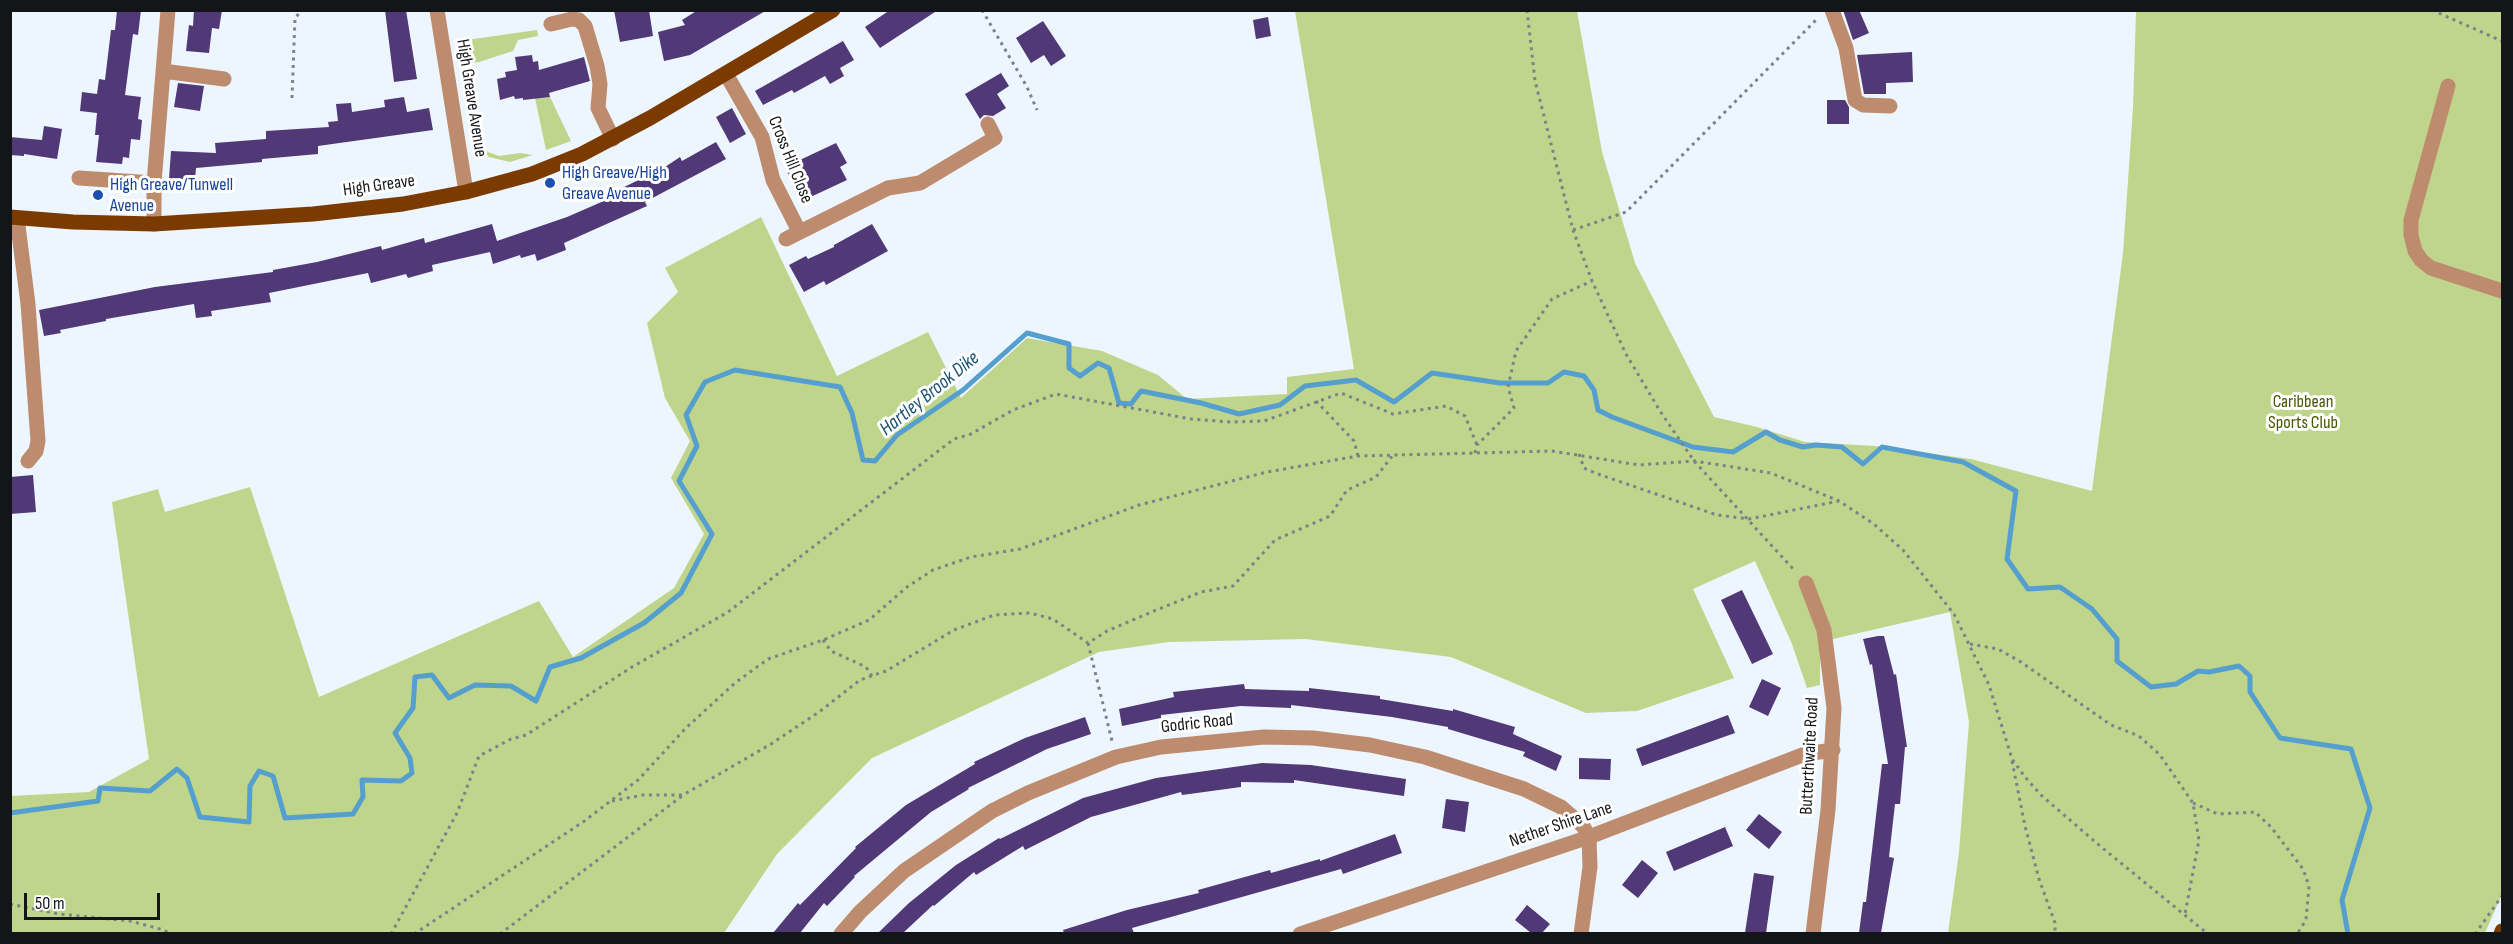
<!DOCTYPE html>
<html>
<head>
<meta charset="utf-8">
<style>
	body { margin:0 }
	#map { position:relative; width:2513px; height:944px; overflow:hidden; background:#edf5fe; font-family:"Sofia Sans Condensed",sans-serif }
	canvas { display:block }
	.frame { position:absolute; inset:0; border:12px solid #131619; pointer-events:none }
	.scale { position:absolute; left:24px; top:893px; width:136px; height:27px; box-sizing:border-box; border:3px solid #131619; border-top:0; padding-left:8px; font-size:18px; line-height:21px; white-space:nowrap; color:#131619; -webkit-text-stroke:4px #fff; paint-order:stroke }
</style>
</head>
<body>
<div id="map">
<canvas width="2513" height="944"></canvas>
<div class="frame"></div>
<div class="scale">50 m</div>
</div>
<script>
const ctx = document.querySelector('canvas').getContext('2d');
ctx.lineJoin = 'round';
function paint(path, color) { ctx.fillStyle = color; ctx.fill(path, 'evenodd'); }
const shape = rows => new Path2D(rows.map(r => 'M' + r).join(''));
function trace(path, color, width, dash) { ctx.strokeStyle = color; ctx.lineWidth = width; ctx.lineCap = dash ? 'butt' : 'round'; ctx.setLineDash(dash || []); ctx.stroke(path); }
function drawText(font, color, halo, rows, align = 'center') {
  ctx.font = font + ' "Sofia Sans Condensed",sans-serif'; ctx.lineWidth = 6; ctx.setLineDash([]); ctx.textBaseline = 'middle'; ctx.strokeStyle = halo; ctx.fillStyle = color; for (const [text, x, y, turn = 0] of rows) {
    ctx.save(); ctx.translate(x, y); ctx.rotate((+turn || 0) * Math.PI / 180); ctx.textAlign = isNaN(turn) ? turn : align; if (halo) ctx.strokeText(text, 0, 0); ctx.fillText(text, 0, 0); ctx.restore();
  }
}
paint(shape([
	[1295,11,1577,11,1602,152,1635,263,1714,417,1757,427,1805,442,1876,446,1971,459,2092,491,2123,253,2133,108,2136,11,2502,11,2502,894,2485,933,1948,933,1959,852,1969,722,1950,612,1820,642,1820,685,1807,688,1792,644,1755,561,1693,589,1734,678,1637,711,1586,713,1451,657,1306,639,1169,642,1099,652,872,758,777,854,724,933,11,933,10,796,89,792,149,759,112,502,158,489,165,512,250,487,319,697,539,601,573,657,674,588,704,534,671,478,690,441,665,398,647,323,678,292,665,268,761,217,837,376,928,332,961,398,1027,338,1102,351,1158,375,1187,399,1287,394,1287,377,1354,369],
	[537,30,538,36,518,40,513,51,479,62,463,64,459,41],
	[550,97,571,141,546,150,535,98],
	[472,123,477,125,480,144,488,152,499,156,520,153,533,155,510,162,489,157,476,146]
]), '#c0d58c');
trace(shape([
	[10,813,98,801,100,788,150,791,177,769,187,778,200,817,249,822,250,786,259,771,273,776,285,818,353,814,363,797,362,780,401,781,412,773,410,758,395,733,413,708,415,677,432,675,449,698,475,685,511,686,536,701,550,667,581,658,644,623,681,593,712,534,679,481,697,446,686,415,705,382,735,370,840,387,852,413,863,460,875,461,897,435,963,390,1027,333,1069,344,1069,368,1080,376,1098,363,1109,368,1119,403,1131,404,1141,391,1201,403,1239,414,1280,405,1305,386,1356,380,1394,402,1432,373,1500,383,1548,383,1564,372,1584,376,1594,390,1598,410,1612,417,1693,447,1733,452,1766,432,1780,440,1803,447,1816,445,1842,447,1863,464,1882,447,1963,462,2016,491,2007,559,2028,589,2060,587,2092,609,2117,639,2117,661,2151,687,2176,684,2198,671,2209,672,2239,666,2250,676,2250,692,2280,738,2351,749,2370,808,2342,900,2348,934]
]), '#559fce', 5);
paint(shape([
	[117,10,141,10,138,35,133,34,125,95,141,97,138,119,142,120,140,140,131,139,129,158,123,157,122,164,96,162,99,135,95,135,97,113,80,111,82,92,97,94,99,79,105,80,111,30,115,30],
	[194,10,222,10,219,29,212,28,209,53,186,51,189,25,193,26],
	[385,10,406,10,417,79,394,82],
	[614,10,649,10,653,36,620,42],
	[698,10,767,10,690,55,664,61,658,32,685,25,682,20],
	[890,10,938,10,880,48,865,27],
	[1843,10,1859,10,1869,33,1853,40],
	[1268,17,1271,36,1256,39,1253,20],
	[1043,21,1066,56,1051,66,1044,55,1031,63,1016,38],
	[843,41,854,60,840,68,844,76,830,84,825,76,794,93,792,90,763,105,755,91],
	[1912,52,1913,82,1886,83,1886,94,1864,94,1857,55],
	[532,55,533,62,538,61,539,70,584,57,590,81,549,93,550,97,523,100,523,98,515,99,514,96,500,100,497,79,506,77,505,72,517,70,515,57],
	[1001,73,1009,86,997,94,1006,108,993,116,984,115,980,119,965,94],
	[178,83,204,86,200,111,174,107],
	[404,97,407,112,429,108,433,130,318,146,318,154,262,159,262,162,196,168,195,180,169,179,171,151,216,153,215,143,266,139,266,131,329,127,328,122,338,121,336,104,351,103,352,112,385,107,384,100],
	[1827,100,1845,100,1849,107,1849,124,1827,124],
	[732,108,746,134,730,143,716,117],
	[44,126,62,129,57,159,24,154,24,156,10,155,10,137,42,140],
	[716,142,726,159,645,202,647,206,564,243,566,250,537,261,535,254,521,258,520,255,493,264,490,252,432,265,433,271,408,278,406,274,371,283,368,273,269,293,271,302,211,311,212,316,196,318,194,304,106,319,106,321,60,330,61,333,44,336,39,310,155,287,273,272,273,270,317,262,381,246,382,250,424,238,425,243,492,224,497,241,567,217,613,197,612,193,665,167,680,157,682,161],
	[836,143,847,163,840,167,847,180,802,201,785,167],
	[872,224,888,251,826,285,824,281,804,292,789,265,806,256,808,259,834,247,834,245],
	[33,475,36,512,10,514,10,477],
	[1742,590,1773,654,1752,664,1721,600],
	[1878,636,1884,636,1894,675,1896,674,1907,747,1905,747,1900,804,1895,804,1889,857,1894,858,1881,933,1859,933,1863,902,1866,902,1882,764,1888,764,1872,664,1870,665,1863,639],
	[1762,679,1781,688,1768,716,1749,707],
	[1244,684,1245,689,1309,691,1309,688,1380,696,1380,699,1453,711,1453,709,1515,727,1513,734,1562,756,1556,771,1523,756,1525,752,1448,729,1448,727,1392,717,1291,705,1291,708,1241,706,1161,715,1161,718,1122,726,1119,709,1174,697,1173,692],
	[1728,715,1735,733,1642,766,1636,749],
	[1085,717,1091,734,1047,749,968,788,969,789,931,812,854,876,855,877,827,906,824,903,800,933,773,933,798,903,800,905,856,848,855,847,906,805,975,764,974,762,1025,738],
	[1579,758,1611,759,1610,780,1579,779],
	[1262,763,1311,765,1406,779,1404,796,1294,780,1294,783,1241,782,1241,787,1182,795,1181,792,1091,817,1025,850,1023,846,976,875,974,872,934,906,933,905,903,933,878,933,909,903,956,865,999,838,1000,839,1083,798,1156,778],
	[1446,799,1469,802,1465,832,1442,828],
	[1759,814,1782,832,1769,849,1746,830],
	[1725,827,1733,846,1674,871,1666,852],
	[1395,834,1402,853,1343,874,1341,869,1132,928,1134,933,1064,933,1063,930,1127,910,1199,893,1198,890,1270,870,1271,873,1320,859,1320,861],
	[1642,860,1658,873,1638,898,1622,885],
	[1754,873,1774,876,1766,933,1745,933],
	[1527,905,1550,924,1542,933,1531,933,1515,920]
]), '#503976');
trace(shape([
	[982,10,1027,87,1037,110],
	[1527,10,1535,81,1573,230,1592,281,1626,354,1660,411,1694,461,1795,571],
	[2432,10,2502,41],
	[292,98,295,18,302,10],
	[1573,230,1626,212,1817,19],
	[1316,401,1354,441,1358,456],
	[1475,453,1477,445,1514,408,1508,387,1516,351,1552,299,1592,281],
	[1579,454,1584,468,1595,473,1717,515,1749,519,1839,501],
	[823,640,831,651,866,667,872,676],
	[1088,643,1112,741],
	[1970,644,1998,649,2021,662,2111,725,2139,736,2160,755,2193,803,2199,840,2185,914],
	[2012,761,2025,826,2039,879,2055,923,2055,934],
	[612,801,643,795,683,795,771,744,819,712,860,680,886,671,954,630,994,615,1030,613,1053,619,1088,643,1107,631,1154,611,1201,592,1233,586,1275,540,1330,516,1347,490,1376,477,1393,455],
	[2193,803,2218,814,2255,812,2271,827,2303,869,2309,886,2306,920,2297,934],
	[10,904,59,914,130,921,164,930,170,934],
	[391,934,457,813,479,756,511,739,526,735,632,667,728,612,954,439,971,434,1013,410,1056,394,1191,419,1231,422,1264,421,1341,393,1393,414,1446,406,1465,416,1477,445],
	[414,934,583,822,638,780,686,728,735,683,768,659,823,640,869,620,907,587,933,570,971,557,1020,549,1139,505,1267,472,1358,456,1552,451,1639,465,1694,461,1771,473,1839,501,1874,524,1903,550,1954,614,1989,685,2012,759,2025,777,2041,795,2100,846,2208,934],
	[500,934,682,796],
	[2475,934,2502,896]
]), '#7c8288', 3, [3, 4.5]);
trace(shape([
	[437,10,466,192],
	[1832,10,1846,48,1855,100,1863,105,1890,106],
	[551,24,572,19,579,20,585,26,597,66,600,84,598,108,613,139],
	[163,71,224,79],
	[726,74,762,137,773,180,799,231],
	[2448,86,2411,220,2411,235,2415,251,2421,260,2431,268,2502,291],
	[79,178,154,183],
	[17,218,28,304,38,441,36,451,28,461],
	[154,224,154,183,168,10],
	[786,239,888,188,920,183,995,138,988,124],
	[1806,583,1824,630,1834,708,1828,810,1813,934],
	[841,934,860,912,904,871,992,811,1028,793,1116,757,1161,747,1264,737,1313,738,1370,745,1425,757,1524,789,1561,807,1583,826,1589,837,1590,867,1581,934],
	[1300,934,1589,837,1805,754,1833,750]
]), '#bd8c6e', 15);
trace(shape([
	[10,217,73,222,154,224,313,214,403,204,466,192,532,174,582,154,650,118,833,10],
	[2501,934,2502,931]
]), '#7b3a00', 15);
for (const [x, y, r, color] of [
	[550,183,6,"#1a4fb4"],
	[98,195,6,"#1a4fb4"]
]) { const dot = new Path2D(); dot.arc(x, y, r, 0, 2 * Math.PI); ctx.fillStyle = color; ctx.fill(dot); trace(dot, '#fff', 2); }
drawText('18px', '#131619', '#fff', [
	["High Greave Avenue",471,98,81],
	["Cross Hill Close",790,160,68],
	["High Greave",379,186,-8],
	["Godric Road",1197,724,-6],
	["Butterthwaite Road",1810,756,-87],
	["Nether Shire Lane",1561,825,-19]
]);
drawText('18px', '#164399', '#fff', [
	["High Greave/High",562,173],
	["Greave Avenue",562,194],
	["High Greave/Tunwell",110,185],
	["Avenue",110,206]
], 'left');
drawText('18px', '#475800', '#fff', [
	["Caribbean",2303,402],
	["Sports Club",2303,423]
]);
drawText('italic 20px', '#185071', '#fff', [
	["Hartley Brook Dike",930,394,-39]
]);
</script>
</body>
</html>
